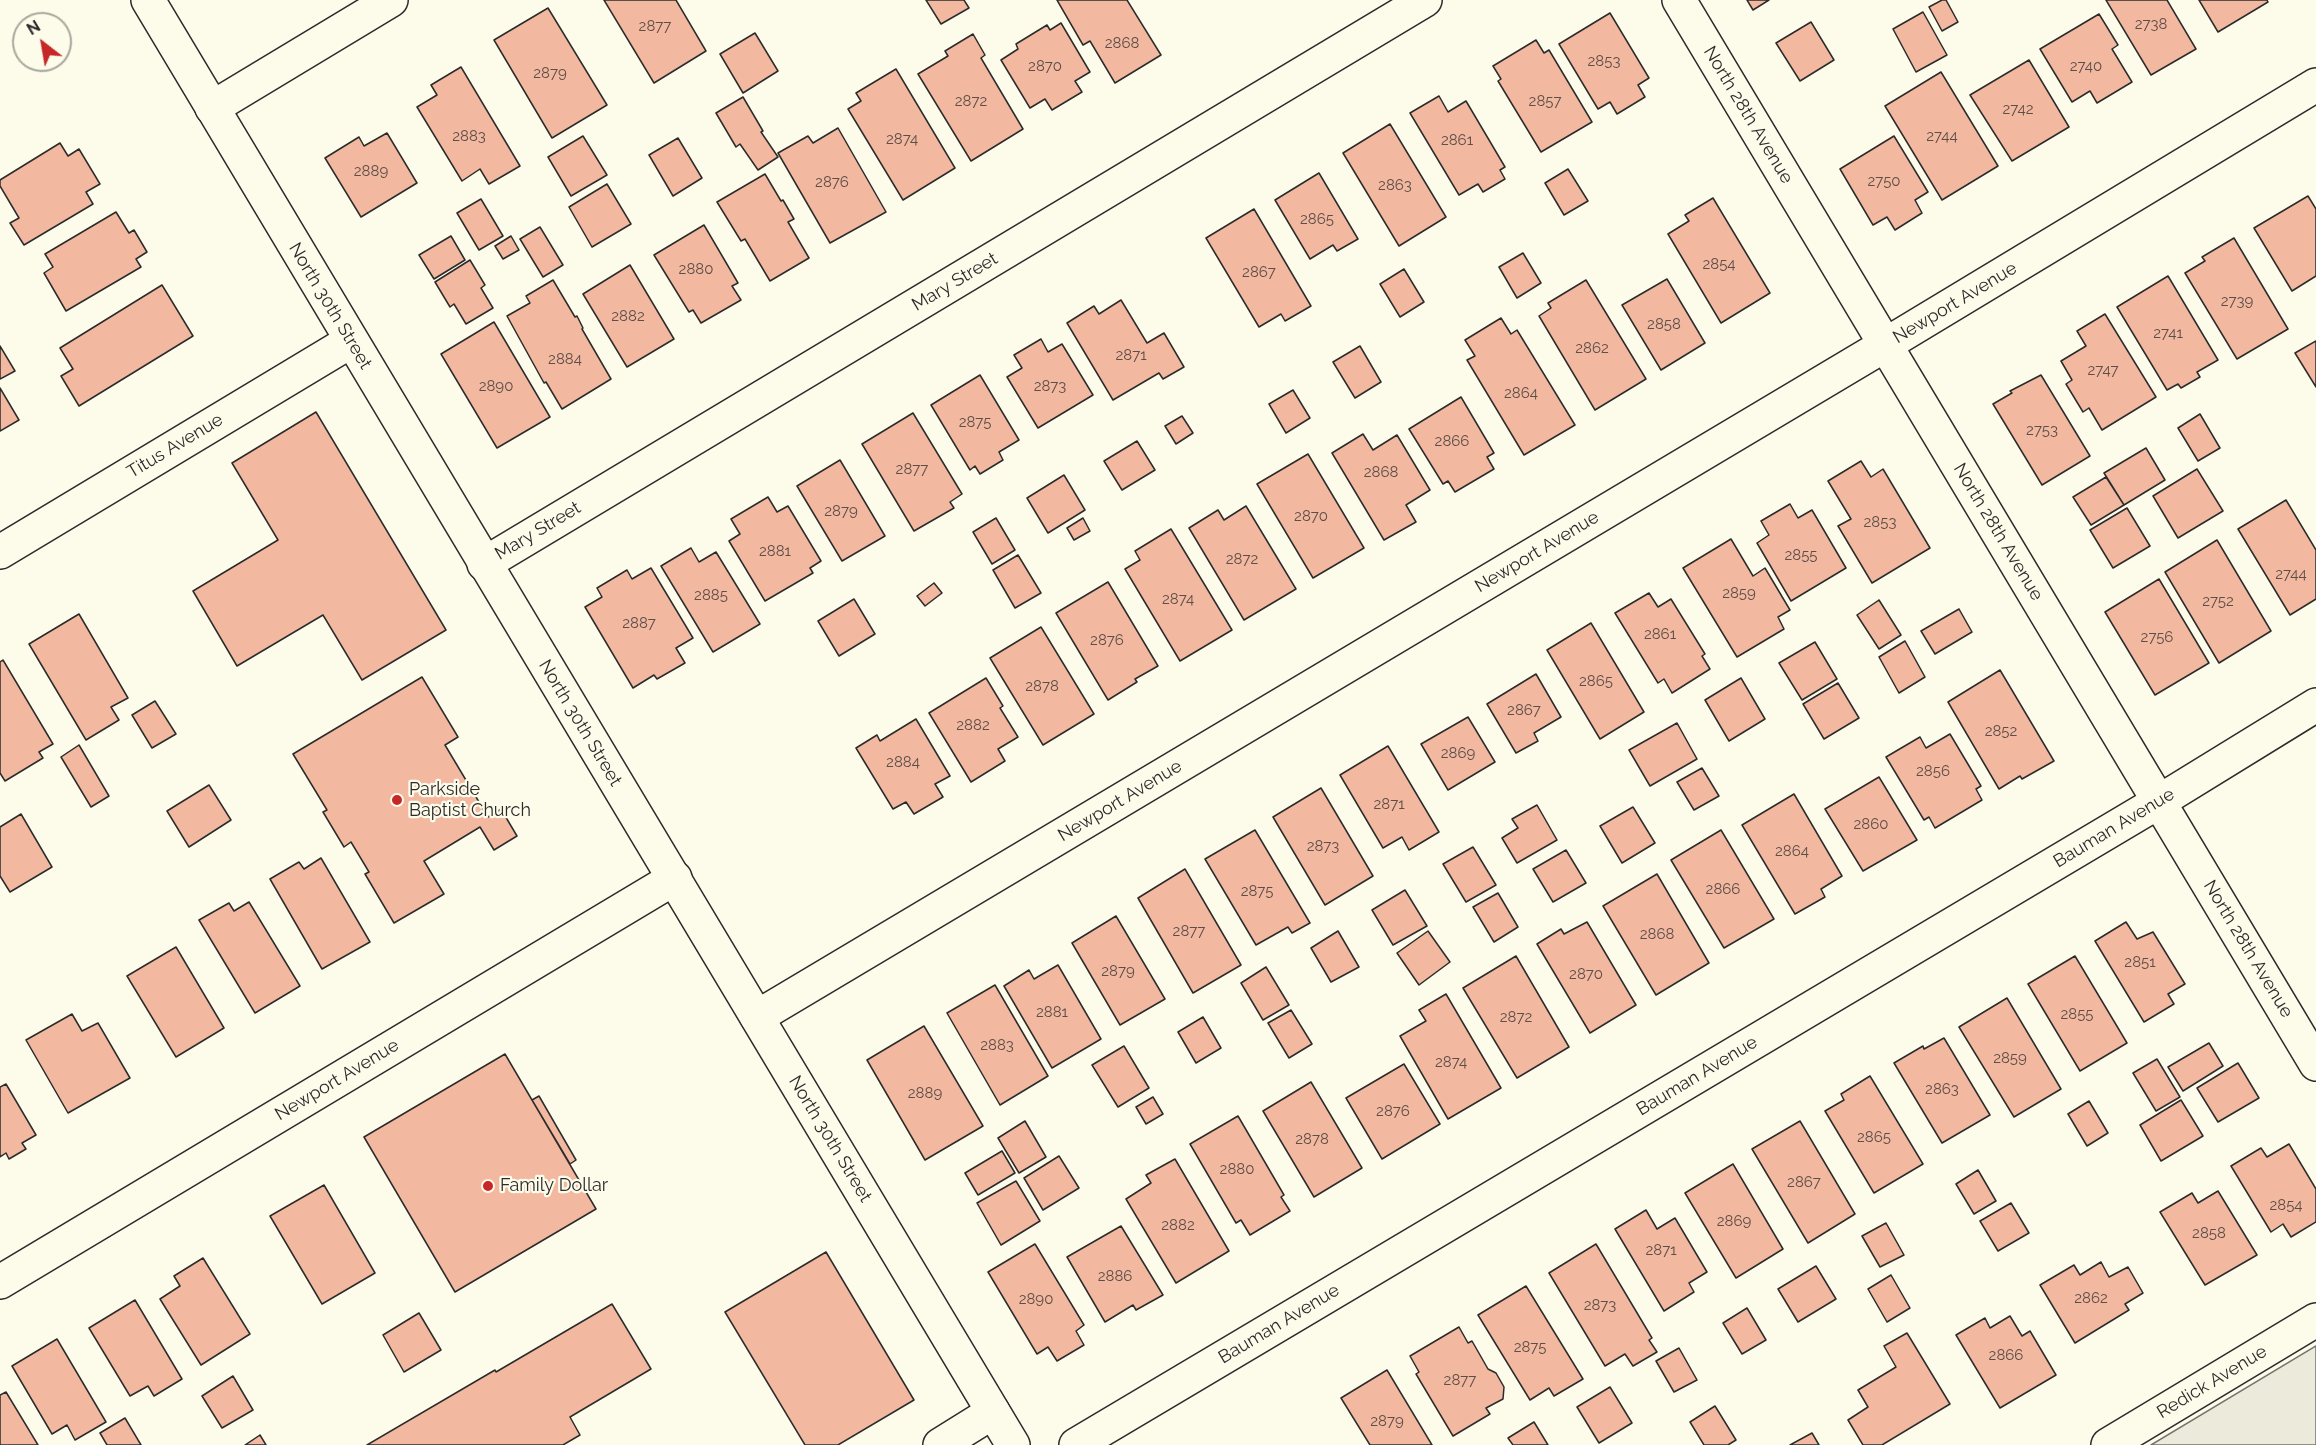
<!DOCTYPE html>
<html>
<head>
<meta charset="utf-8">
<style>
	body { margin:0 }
	#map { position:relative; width:2316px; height:1445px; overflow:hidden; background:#fdfbea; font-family:Raleway,sans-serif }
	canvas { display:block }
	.north { position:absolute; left:12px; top:12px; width:60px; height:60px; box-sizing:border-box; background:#fdfbea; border:2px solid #a9a89e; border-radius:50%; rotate:329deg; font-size:16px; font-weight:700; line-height:24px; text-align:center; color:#2b2b2b }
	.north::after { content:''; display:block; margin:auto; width:21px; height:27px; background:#c62828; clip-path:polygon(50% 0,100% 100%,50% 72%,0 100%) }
</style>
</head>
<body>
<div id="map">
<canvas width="2316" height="1445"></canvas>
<div class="north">N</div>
</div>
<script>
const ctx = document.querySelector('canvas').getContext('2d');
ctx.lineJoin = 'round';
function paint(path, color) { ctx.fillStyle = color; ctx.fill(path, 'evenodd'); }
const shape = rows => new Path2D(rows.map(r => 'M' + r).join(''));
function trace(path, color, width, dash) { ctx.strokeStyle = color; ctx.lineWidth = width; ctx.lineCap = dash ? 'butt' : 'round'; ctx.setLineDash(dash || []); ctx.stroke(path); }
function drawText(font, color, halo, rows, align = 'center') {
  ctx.font = font + ' Raleway,sans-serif'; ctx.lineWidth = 4.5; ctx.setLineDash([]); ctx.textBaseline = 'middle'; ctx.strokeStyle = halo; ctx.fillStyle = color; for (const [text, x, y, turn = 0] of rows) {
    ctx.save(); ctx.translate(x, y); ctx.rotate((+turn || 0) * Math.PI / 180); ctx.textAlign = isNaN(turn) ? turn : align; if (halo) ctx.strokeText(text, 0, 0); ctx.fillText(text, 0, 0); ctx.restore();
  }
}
const green = shape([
	[2316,1346,2316,1445,2151,1445,2316,1346]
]);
paint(green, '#ecebdb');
trace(green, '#74746e', 1.5);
const building = shape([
	[604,0,676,0,706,51,654,83,604,0],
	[926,0,964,0,969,8,941,24,926,0],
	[1057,0,1127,0,1161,55,1115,83,1090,41,1083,45,1057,0],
	[1747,0,1769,0,1753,10,1747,0],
	[1942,0,1946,0,1958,22,1942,31,1929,7,1942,0],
	[2106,0,2167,0,2196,49,2151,75,2106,0],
	[2199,0,2267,0,2268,2,2218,32,2199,0],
	[548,8,607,105,552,138,494,40,548,8],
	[1923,12,1947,55,1916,72,1893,29,1923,12],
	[1610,13,1649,78,1638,85,1645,97,1617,114,1610,102,1598,109,1559,44,1610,13],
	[2099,14,2118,45,2112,49,2132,82,2097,103,2090,91,2072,102,2040,49,2099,14],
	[1811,22,1834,60,1800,81,1776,43,1811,22],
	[1061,23,1090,72,1075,81,1082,92,1052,110,1045,99,1030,108,1001,60,1018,49,1016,44,1047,25,1050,30,1061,23],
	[755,33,778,71,743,93,720,54,755,33],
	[973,34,985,55,981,58,1023,129,971,161,918,74,948,56,945,51,973,34],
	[1536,40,1544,53,1549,50,1592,122,1541,152,1498,81,1501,79,1493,66,1536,40],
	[2029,60,2069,127,2012,161,1970,95,2029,60],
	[461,67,520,166,489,184,480,169,462,181,417,107,437,95,431,85,461,67],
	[896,69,955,168,903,200,848,109,861,101,856,93,896,69],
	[1941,72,1998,166,1942,200,1885,106,1941,72],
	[1439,96,1448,112,1466,101,1505,167,1500,170,1505,179,1483,192,1478,184,1459,195,1410,113,1439,96],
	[743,97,763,131,761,132,778,157,758,170,740,144,736,147,716,113,743,97],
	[1390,124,1446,217,1399,246,1343,153,1390,124],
	[838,128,886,212,830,243,778,153,808,136,813,143,838,128],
	[387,133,417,183,361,217,325,158,359,137,364,146,387,133],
	[583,136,607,175,571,196,548,157,583,136],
	[1894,136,1928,192,1915,200,1922,213,1895,230,1887,217,1873,225,1840,169,1894,136],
	[678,138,702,178,673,196,649,155,678,138],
	[60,143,68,156,79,149,100,184,86,192,93,204,24,245,10,223,19,218,0,186,0,180,60,143],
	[1568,169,1588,201,1564,215,1545,183,1568,169],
	[1319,173,1358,239,1337,251,1333,245,1310,259,1275,200,1319,173],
	[765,174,781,201,783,200,794,219,788,222,809,258,770,281,745,239,741,241,717,202,765,174],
	[607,184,631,224,592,247,569,207,607,184],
	[2308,196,2316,209,2316,276,2292,291,2254,228,2308,196],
	[1713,198,1770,293,1721,323,1668,234,1689,221,1685,215,1713,198],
	[481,199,503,236,479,250,457,213,481,199],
	[1254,209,1311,306,1285,321,1281,314,1259,327,1206,238,1254,209],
	[116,212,129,233,134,230,147,252,136,259,141,267,66,311,44,273,53,267,45,254,116,212],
	[704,225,738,283,732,286,741,300,701,323,693,310,689,312,654,255,704,225],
	[540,227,563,265,543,277,520,239,540,227],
	[451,236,465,260,434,279,419,255,451,236],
	[511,236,519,250,503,259,495,246,511,236],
	[2234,238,2288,329,2237,359,2185,273,2205,261,2202,257,2234,238],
	[1523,253,1541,283,1517,298,1499,267,1523,253],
	[470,260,485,285,481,288,493,308,466,324,454,304,450,307,435,282,470,260],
	[630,265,674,339,627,367,583,294,630,265],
	[1404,269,1424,302,1400,317,1380,284,1404,269],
	[2168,276,2218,360,2197,372,2200,377,2181,388,2178,384,2167,390,2117,307,2168,276],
	[1667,279,1705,343,1661,370,1622,305,1667,279],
	[553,280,575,317,577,316,583,328,582,329,611,379,562,409,546,382,544,383,507,316,530,303,526,296,553,280],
	[1586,280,1646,379,1595,410,1539,316,1551,308,1548,303,1586,280],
	[162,285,193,336,79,406,61,376,73,369,60,348,162,285],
	[1121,300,1147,343,1164,333,1184,367,1163,379,1159,373,1113,400,1067,323,1094,306,1099,314,1121,300],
	[2105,314,2156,397,2102,430,2089,408,2083,412,2066,384,2072,380,2061,361,2086,346,2077,331,2105,314],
	[1501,318,1511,334,1517,330,1575,425,1524,455,1467,360,1475,356,1465,340,1501,318],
	[494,322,550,417,497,448,441,354,494,322],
	[1041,339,1048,352,1062,344,1093,395,1038,428,1007,377,1022,368,1014,355,1041,339],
	[2316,341,2316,387,2295,353,2316,341],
	[0,346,15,371,0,379,0,346],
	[1360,346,1381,382,1355,398,1333,362,1360,346],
	[980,375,1019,440,999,452,1003,460,980,474,975,466,970,470,931,405,980,375],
	[2041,375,2090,456,2042,485,1993,404,2012,393,2010,391,2041,375],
	[0,388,19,420,0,431,0,388],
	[1293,390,1310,418,1286,433,1269,404,1293,390],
	[1461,397,1494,453,1487,457,1494,469,1455,492,1448,481,1443,484,1409,429,1461,397],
	[316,412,446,630,362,680,323,615,237,666,193,591,278,540,232,463,316,412],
	[913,413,962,494,950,502,954,508,914,531,862,444,913,413],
	[2200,414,2220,448,2198,461,2178,428,2200,414],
	[1182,416,1193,433,1176,444,1165,426,1182,416],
	[1363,434,1373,450,1397,435,1430,490,1406,505,1416,522,1384,540,1332,453,1363,434],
	[1137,441,1155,470,1122,490,1104,461,1137,441],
	[2146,448,2165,480,2124,505,2104,473,2146,448],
	[1308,454,1364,548,1313,578,1257,484,1308,454],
	[840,460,885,536,842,561,797,486,840,460],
	[1861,461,1871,477,1883,469,1930,548,1872,583,1838,526,1851,519,1828,481,1861,461],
	[2197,469,2223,511,2178,538,2153,496,2197,469],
	[1064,475,1085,510,1048,533,1027,498,1064,475],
	[2106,477,2124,505,2091,525,2073,497,2106,477],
	[768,497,777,512,788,506,821,561,810,568,813,573,765,601,729,541,740,534,731,519,768,497],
	[2286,500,2316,550,2316,599,2290,615,2238,529,2286,500],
	[1790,504,1798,518,1812,510,1846,568,1791,601,1757,543,1769,535,1761,521,1790,504],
	[1246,506,1296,589,1244,620,1189,528,1218,510,1224,520,1246,506],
	[2127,508,2150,546,2113,568,2090,530,2127,508],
	[996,518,1015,550,992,564,973,532,996,518],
	[1083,518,1090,531,1074,540,1067,528,1083,518],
	[1171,529,1232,630,1180,661,1125,569,1140,560,1135,551,1171,529],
	[1731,539,1753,576,1765,568,1790,610,1778,617,1784,629,1737,657,1683,568,1731,539],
	[2217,540,2271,631,2219,663,2165,572,2217,540],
	[691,548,699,562,716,552,760,624,713,652,661,566,691,548],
	[1018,555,1041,593,1015,608,993,570,1018,555],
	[651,568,693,638,676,648,685,663,657,679,654,675,633,688,585,607,602,597,597,588,627,570,632,579,651,568],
	[2159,579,2209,663,2155,695,2105,612,2159,579],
	[1108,582,1158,666,1135,679,1137,682,1108,700,1056,613,1108,582],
	[934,583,942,593,925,606,917,596,934,583],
	[1649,593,1658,607,1671,599,1705,654,1702,656,1710,669,1672,693,1664,679,1658,683,1615,613,1649,593],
	[854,599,875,634,839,656,818,621,854,599],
	[1879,600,1901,635,1879,649,1857,615,1879,600],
	[1959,609,1972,632,1935,654,1921,631,1959,609],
	[79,614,128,698,111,707,119,720,86,740,29,644,79,614],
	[1591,623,1644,712,1600,739,1547,650,1591,623],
	[1041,627,1094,714,1043,745,990,658,1041,627],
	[1905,641,1925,677,1899,693,1879,657,1905,641],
	[1815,642,1837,679,1802,700,1779,663,1815,642],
	[3,660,53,744,39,752,43,758,5,781,0,773,0,662,3,660],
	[2000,670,2054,761,2022,779,2020,776,1999,789,1948,702,2000,670],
	[1536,674,1561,717,1534,733,1538,741,1516,753,1487,704,1536,674],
	[422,677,458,737,445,745,488,817,501,809,517,836,494,850,480,827,424,861,444,894,394,923,365,874,369,872,351,842,344,847,323,812,327,810,293,754,422,677],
	[986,678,1003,706,1000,708,1018,737,998,749,1005,761,971,782,929,713,986,678],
	[1741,678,1765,719,1729,741,1705,700,1741,678],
	[1838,683,1859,718,1824,739,1803,704,1838,683],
	[155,701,176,734,152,748,132,715,155,701],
	[1468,717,1495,762,1448,790,1421,744,1468,717],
	[916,719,950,776,935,784,943,797,914,814,906,802,893,809,856,748,877,735,880,741,916,719],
	[1677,723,1697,759,1650,786,1629,750,1677,723],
	[1950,734,1981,786,1976,789,1982,800,1935,828,1929,817,1924,820,1886,757,1920,737,1926,748,1950,734],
	[79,745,109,796,91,807,61,757,79,745],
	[1388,746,1439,832,1409,850,1402,837,1383,848,1340,775,1388,746],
	[1702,768,1719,796,1694,810,1677,782,1702,768],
	[1879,777,1917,840,1863,871,1825,809,1879,777],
	[209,785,231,820,189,847,167,811,209,785],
	[1321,788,1373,876,1325,905,1273,817,1321,788],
	[1794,794,1842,876,1821,889,1825,897,1795,914,1742,825,1794,794],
	[1537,805,1557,840,1517,863,1502,838,1518,828,1512,819,1537,805],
	[1633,807,1655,843,1622,863,1600,826,1633,807],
	[21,814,52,867,10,892,0,876,0,827,21,814],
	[1255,830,1310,923,1292,933,1288,927,1256,945,1205,859,1255,830],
	[1721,830,1774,919,1724,948,1671,860,1721,830],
	[1473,847,1496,885,1466,902,1443,864,1473,847],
	[1566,850,1586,883,1553,902,1533,869,1566,850],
	[321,858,370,942,322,969,270,879,299,862,304,869,321,858],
	[1185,869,1241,965,1193,993,1138,898,1185,869],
	[1657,874,1709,963,1656,995,1603,906,1657,874],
	[1405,890,1427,926,1393,945,1372,910,1405,890],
	[1498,893,1518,927,1494,942,1473,907,1498,893],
	[249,902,300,986,255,1013,199,920,229,903,234,911,249,902],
	[1116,916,1165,999,1120,1025,1072,943,1116,916],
	[1587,922,1636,1005,1590,1033,1537,944,1561,929,1564,934,1587,922],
	[2126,922,2137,939,2153,932,2185,984,2168,994,2174,1004,2144,1022,2095,941,2126,922],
	[1338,931,1359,967,1331,982,1311,948,1338,931],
	[1428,931,1450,962,1419,985,1397,953,1428,931],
	[176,947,224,1028,176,1057,127,976,176,947],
	[1516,956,1569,1047,1517,1078,1463,988,1516,956],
	[2075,956,2127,1043,2080,1071,2028,984,2075,956],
	[1058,965,1101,1039,1052,1068,1004,986,1029,970,1034,979,1058,965],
	[1266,967,1289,1005,1263,1020,1241,983,1266,967],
	[995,985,1048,1076,1000,1105,947,1013,995,985],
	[1446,994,1501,1088,1448,1119,1400,1036,1426,1021,1419,1010,1446,994],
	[2007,998,2061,1089,2014,1117,1959,1027,2007,998],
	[1291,1010,1312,1044,1289,1058,1268,1023,1291,1010],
	[72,1014,82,1031,98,1023,130,1078,68,1113,26,1040,72,1014],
	[1203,1017,1221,1048,1196,1063,1178,1032,1203,1017],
	[924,1026,983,1126,925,1160,867,1060,924,1026],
	[1944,1038,1990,1115,1942,1143,1894,1063,1923,1046,1924,1049,1944,1038],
	[2209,1043,2223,1066,2183,1091,2168,1067,2209,1043],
	[1124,1046,1149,1088,1118,1107,1092,1065,1124,1046],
	[505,1054,596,1209,455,1292,364,1137,505,1054],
	[2157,1059,2180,1097,2156,1111,2133,1073,2157,1059],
	[2238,1063,2259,1098,2218,1122,2197,1088,2238,1063],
	[1404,1064,1440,1124,1382,1159,1346,1098,1404,1064],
	[1870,1076,1923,1164,1874,1193,1825,1111,1844,1100,1841,1094,1870,1076],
	[1311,1082,1362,1168,1314,1197,1263,1111,1311,1082],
	[6,1084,36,1135,22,1143,26,1149,9,1159,6,1153,0,1157,0,1087,6,1084],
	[539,1096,576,1160,570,1164,532,1100,539,1096],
	[1153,1097,1163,1114,1146,1124,1136,1107,1153,1097],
	[2181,1100,2203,1136,2161,1161,2140,1125,2181,1100],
	[2089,1101,2108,1133,2087,1146,2068,1114,2089,1101],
	[1238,1116,1284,1195,1281,1197,1290,1211,1250,1235,1241,1220,1236,1223,1190,1144,1238,1116],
	[1025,1121,1046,1157,1019,1173,998,1138,1025,1121],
	[1800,1121,1855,1214,1808,1243,1752,1149,1800,1121],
	[2289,1144,2316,1189,2316,1222,2291,1237,2283,1224,2271,1232,2231,1166,2261,1148,2267,1157,2289,1144],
	[1002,1151,1015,1173,978,1195,965,1173,1002,1151],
	[1059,1156,1079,1188,1043,1210,1024,1178,1059,1156],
	[1175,1159,1229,1251,1176,1283,1126,1199,1151,1183,1146,1175,1175,1159],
	[1733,1164,1783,1249,1736,1278,1685,1193,1733,1164],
	[1978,1170,1996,1201,1974,1214,1956,1184,1978,1170],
	[1016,1181,1040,1221,1001,1245,977,1203,1016,1181],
	[324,1185,375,1273,322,1304,270,1216,324,1185],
	[2218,1191,2257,1255,2205,1285,2160,1212,2192,1193,2198,1203,2218,1191],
	[2011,1203,2029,1233,1998,1251,1980,1221,2011,1203],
	[1646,1210,1657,1229,1675,1218,1707,1272,1689,1283,1694,1292,1664,1311,1615,1229,1646,1210],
	[1886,1223,1904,1255,1880,1267,1862,1236,1886,1223],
	[1121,1226,1163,1295,1136,1310,1133,1305,1105,1322,1067,1257,1121,1226],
	[1035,1244,1084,1325,1076,1331,1084,1345,1057,1361,1048,1347,1037,1354,988,1272,1035,1244],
	[1596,1244,1652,1338,1649,1340,1657,1352,1633,1366,1625,1354,1605,1366,1549,1273,1596,1244],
	[826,1252,914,1400,838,1445,805,1445,725,1312,826,1252],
	[203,1258,250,1334,201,1365,160,1299,180,1286,174,1276,203,1258],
	[2101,1262,2109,1277,2128,1267,2143,1293,2125,1304,2129,1310,2075,1343,2040,1285,2074,1265,2080,1275,2101,1262],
	[1816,1266,1836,1299,1798,1322,1778,1289,1816,1266],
	[1891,1275,1910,1308,1887,1322,1868,1289,1891,1275],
	[1526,1286,1583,1379,1554,1396,1549,1388,1530,1400,1478,1315,1526,1286],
	[135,1300,182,1379,154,1396,148,1386,130,1396,89,1328,135,1300],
	[612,1304,651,1369,570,1417,580,1435,563,1445,367,1445,495,1370,496,1372,612,1304],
	[1747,1308,1766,1340,1742,1354,1723,1323,1747,1308],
	[419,1313,441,1350,404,1372,383,1335,419,1313],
	[2010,1316,2022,1336,2030,1331,2056,1375,2000,1408,1956,1335,1985,1318,1990,1328,2010,1316],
	[1459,1327,1468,1343,1472,1341,1488,1369,1496,1373,1504,1387,1503,1399,1486,1408,1490,1414,1453,1436,1416,1374,1419,1372,1410,1356,1459,1327],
	[1907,1333,1950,1404,1882,1445,1863,1445,1848,1420,1868,1407,1858,1390,1896,1367,1884,1346,1907,1333],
	[57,1339,106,1422,75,1440,67,1425,52,1434,12,1366,57,1339],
	[1679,1348,1697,1380,1674,1392,1656,1361,1679,1348],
	[1387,1370,1432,1445,1370,1445,1341,1398,1387,1370],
	[233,1376,253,1410,222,1428,202,1396,233,1376],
	[1610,1387,1632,1423,1599,1443,1577,1407,1610,1387],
	[6,1392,38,1445,0,1445,0,1395,6,1392],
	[1715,1406,1736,1440,1728,1445,1704,1445,1690,1422,1715,1406],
	[125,1418,141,1445,107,1445,100,1433,125,1418],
	[1534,1422,1548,1445,1513,1445,1508,1438,1534,1422],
	[1812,1433,1819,1445,1790,1445,1812,1433],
	[260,1435,266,1445,245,1445,260,1435]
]);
paint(building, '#f2b8a0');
trace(building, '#2b2b2b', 1.5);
const minor = shape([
	[1679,0,2316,1064],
	[212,108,391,0],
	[0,552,351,341],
	[484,564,1425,0],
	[757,1017,1885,345,2316,85],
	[0,1282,675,878],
	[940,1445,993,1412],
	[1076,1445,2160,801,2316,705]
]);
const tertiary = shape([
	[2108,1445,2316,1320]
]);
const trunk = shape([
	[148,0,1013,1445]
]);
trace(minor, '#2b2b2b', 36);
trace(tertiary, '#2b2b2b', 36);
trace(trunk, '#2b2b2b', 36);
trace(minor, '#fdfbea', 33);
trace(tertiary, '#fdfbea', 33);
trace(trunk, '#fdfbea', 33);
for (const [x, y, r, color] of [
	[397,800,6,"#c62828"],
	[488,1186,6,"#c62828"]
]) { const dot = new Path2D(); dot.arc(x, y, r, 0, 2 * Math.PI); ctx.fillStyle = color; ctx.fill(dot); trace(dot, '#fdfbea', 2); }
drawText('15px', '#5d4e48', null, [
	["2738",2151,24],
	["2877",655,26],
	["2868",1122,43],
	["2853",1604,61],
	["2870",1045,66],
	["2740",2086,66],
	["2879",550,73],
	["2872",971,101],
	["2857",1545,101],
	["2742",2018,109],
	["2883",469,136],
	["2744",1942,136],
	["2874",902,139],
	["2861",1457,140],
	["2889",371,171],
	["2750",1884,181],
	["2876",832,182],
	["2863",1395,185],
	["2865",1317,219],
	["2854",1719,264],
	["2880",696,269],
	["2867",1259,272],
	["2739",2237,301],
	["2882",628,316],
	["2858",1664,324],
	["2741",2168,333],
	["2862",1592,348],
	["2871",1131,355],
	["2884",565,359],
	["2747",2103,370],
	["2890",496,386],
	["2873",1050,386],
	["2864",1521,393],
	["2875",975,422],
	["2753",2042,430],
	["2866",1452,441],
	["2877",912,469],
	["2868",1381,472],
	["2879",841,511],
	["2870",1311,516],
	["2853",1880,522],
	["2881",775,551],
	["2855",1801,555],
	["2872",1242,559],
	["2744",2291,574],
	["2859",1739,593],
	["2885",711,595],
	["2874",1178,599],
	["2752",2218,601],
	["2887",639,623],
	["2861",1660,634],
	["2756",2157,637],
	["2876",1107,640],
	["2865",1596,681],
	["2878",1042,686],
	["2867",1524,710],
	["2882",973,725],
	["2852",2001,731],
	["2869",1458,753],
	["2884",903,762],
	["2856",1933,771],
	["2871",1389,804],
	["2860",1871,824],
	["2873",1323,846],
	["2864",1792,851],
	["2866",1723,889],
	["2875",1257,891],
	["2877",1189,931],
	["2868",1657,934],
	["2851",2140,962],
	["2879",1118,971],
	["2870",1586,974],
	["2881",1052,1012],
	["2855",2077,1014],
	["2872",1516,1017],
	["2883",997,1045],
	["2859",2010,1058],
	["2874",1451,1062],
	["2863",1942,1089],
	["2889",925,1093],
	["2876",1393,1111],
	["2865",1874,1137],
	["2878",1312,1139],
	["2880",1237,1169],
	["2867",1804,1182],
	["2854",2286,1205],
	["2869",1734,1221],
	["2882",1178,1225],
	["2858",2209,1233],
	["2871",1661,1250],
	["2886",1115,1276],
	["2862",2091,1298],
	["2890",1036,1299],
	["2873",1600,1305],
	["2875",1530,1347],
	["2866",2006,1355],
	["2877",1460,1380],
	["2879",1387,1421]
]);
drawText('18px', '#2b2b2b', '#fdfbea', [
	["North 28th Avenue",1748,115,59],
	["Mary Street",955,282,-31],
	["Newport Avenue",1955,303,-31],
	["North 30th Street",330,306,59],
	["Titus Avenue",175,446,-31],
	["Mary Street",538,531,-31],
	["North 28th Avenue",1998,532,59],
	["Newport Avenue",1537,552,-31],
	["North 30th Street",580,723,59],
	["Newport Avenue",1120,801,-31],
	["Bauman Avenue",2114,828,-31],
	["North 28th Avenue",2248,949,59],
	["Bauman Avenue",1697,1076,-31],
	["Newport Avenue",337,1080,-31],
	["North 30th Street",830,1139,59],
	["Bauman Avenue",1279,1324,-31],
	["Redick Avenue",2212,1382,-31]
]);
drawText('18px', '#2b2b2b', '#fdfbea', [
	["Parkside",409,790],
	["Baptist Church",409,811],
	["Family Dollar",500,1186]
], 'left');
</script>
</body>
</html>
